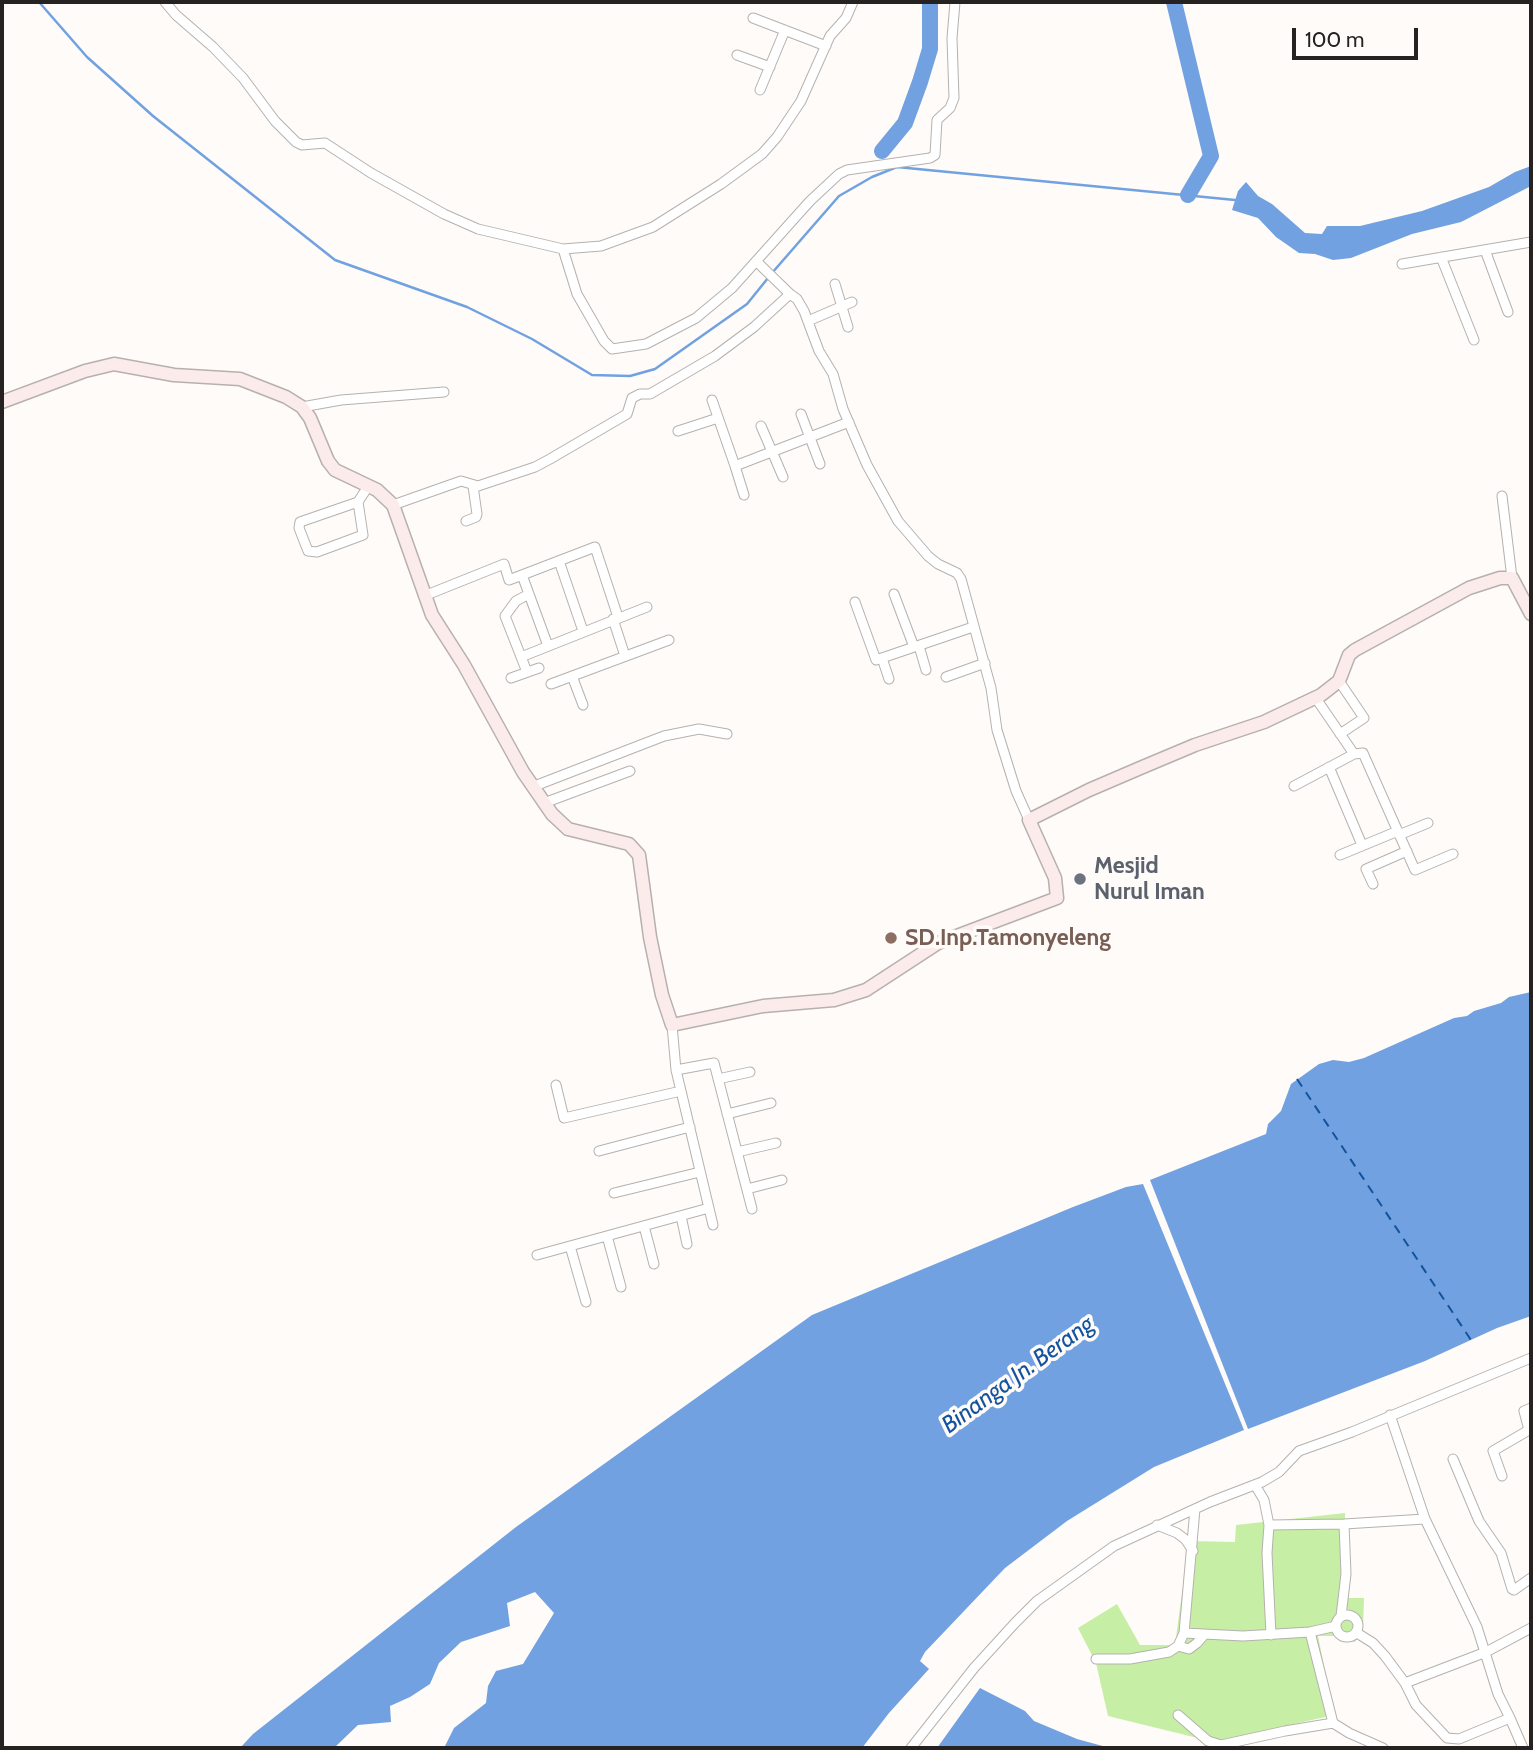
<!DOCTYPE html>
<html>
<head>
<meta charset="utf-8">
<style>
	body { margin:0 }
	#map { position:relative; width:1533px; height:1750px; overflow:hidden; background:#fefbf9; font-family:Cabin,sans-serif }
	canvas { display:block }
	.frame { position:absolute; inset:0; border:4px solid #252221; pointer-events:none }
	.scale { position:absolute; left:1292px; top:28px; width:126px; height:32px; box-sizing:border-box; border:4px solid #252221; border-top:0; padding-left:9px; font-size:21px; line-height:24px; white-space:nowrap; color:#252221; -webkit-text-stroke:5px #fefbf9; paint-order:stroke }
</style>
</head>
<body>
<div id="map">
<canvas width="1533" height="1750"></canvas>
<div class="frame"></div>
<div class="scale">100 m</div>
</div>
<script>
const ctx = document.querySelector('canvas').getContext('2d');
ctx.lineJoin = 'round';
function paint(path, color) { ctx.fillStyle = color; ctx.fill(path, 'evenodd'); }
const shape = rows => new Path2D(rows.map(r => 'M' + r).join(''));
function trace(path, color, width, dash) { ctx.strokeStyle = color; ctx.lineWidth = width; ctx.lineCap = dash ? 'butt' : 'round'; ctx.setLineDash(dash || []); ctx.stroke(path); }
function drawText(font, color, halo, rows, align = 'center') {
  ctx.font = font + ' Cabin,sans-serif'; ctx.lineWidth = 7; ctx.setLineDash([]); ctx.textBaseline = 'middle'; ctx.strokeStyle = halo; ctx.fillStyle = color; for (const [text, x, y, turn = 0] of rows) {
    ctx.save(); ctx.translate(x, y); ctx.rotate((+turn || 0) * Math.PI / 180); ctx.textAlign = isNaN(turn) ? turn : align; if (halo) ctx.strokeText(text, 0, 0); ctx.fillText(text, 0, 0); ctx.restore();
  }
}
paint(shape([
	[1345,1513,1344,1598,1364,1598,1363,1629,1355,1642,1336,1636,1318,1636,1334,1715,1214,1742,1108,1716,1096,1663,1078,1628,1117,1604,1140,1645,1175,1645,1189,1541,1235,1542,1236,1525]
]), '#c7eea5');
paint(shape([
	[1531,166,1531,186,1461,222,1412,234,1351,258,1333,260,1315,254,1299,253,1276,237,1258,218,1232,210,1238,191,1246,182,1258,196,1272,204,1305,233,1322,234,1327,226,1360,226,1422,211,1489,187,1515,172],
	[1531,992,1531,1316,1497,1328,1425,1361,1248,1429,1150,1180,1266,1134,1268,1124,1281,1111,1291,1084,1319,1064,1333,1060,1349,1062,1364,1058,1454,1018,1467,1016,1474,1011,1501,1003,1509,997],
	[1143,1184,1244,1430,1154,1467,1067,1521,1005,1568,925,1652,920,1661,929,1669,889,1713,862,1748,444,1748,454,1728,486,1703,488,1686,496,1671,523,1664,554,1613,535,1592,507,1603,510,1626,461,1642,439,1663,430,1684,410,1697,390,1706,391,1722,358,1725,334,1748,240,1748,253,1734,516,1527,812,1315,1073,1207,1126,1187],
	[980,1688,1025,1711,1034,1721,1077,1739,1110,1748,937,1748]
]), '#71a1e0');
trace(shape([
	[39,2,87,57,153,116,335,260,467,307,532,339,592,375,630,376,655,369,747,304,768,278],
	[772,273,839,196,872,177,897,167,1235,200]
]), '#71a1e0', 2.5);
trace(shape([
	[1174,2,1211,156,1188,195],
	[882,151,905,123,920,82,930,49,930,2]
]), '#71a1e0', 16);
trace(shape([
	[1297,1079,1471,1340]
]), '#13539e', 2, [9, 7]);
const street = shape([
	[165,2,176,15,213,47,243,78,275,121,296,142,302,145,325,143,371,173,444,214,478,229,563,249,601,246,653,227,721,184,762,154,777,137,801,101,830,36,846,18,853,2],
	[753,18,826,46],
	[737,55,770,67],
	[760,90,785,30],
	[563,249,577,294,604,341,612,349,646,344,696,318,732,288,810,201,839,174,847,170,930,158,935,155,937,120,950,108,954,98,952,38,955,2],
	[1485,250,1508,312],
	[1441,257,1474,340],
	[756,261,790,294],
	[1402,264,1531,242],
	[835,284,848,327],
	[808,321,852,302],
	[712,400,735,466],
	[302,407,341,400,444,392],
	[801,414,820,464],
	[761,426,783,477],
	[678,431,718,418],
	[744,495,735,466,849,422],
	[1502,496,1512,578],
	[358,502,363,535,317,552,308,551,299,528,300,522,358,502,369,485],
	[393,505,461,481,478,486,535,467,550,459,627,414,632,398,640,394,650,394,715,356,754,327,790,294,797,299,804,311,819,351,833,374,843,409,867,465,898,521,928,556,938,564,957,573,961,579,991,688,997,730,1016,791,1029,820],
	[466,521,476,517,477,514,473,486],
	[559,561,583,631],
	[522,575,548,646],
	[894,594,914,647],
	[424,596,504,564,509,580,595,547,618,617],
	[855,602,876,660,973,627],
	[613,619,625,656],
	[919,646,926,670],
	[521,657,647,607],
	[882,658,889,679],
	[527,672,505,616,516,601,529,594],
	[572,676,583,705],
	[946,677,985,663],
	[511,678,539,668],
	[1339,681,1364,718,1340,734],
	[551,684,669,640],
	[1315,697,1354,754,1363,753,1415,870,1453,854],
	[1329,767,1362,845],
	[1294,786,1354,754],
	[532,787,664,736,699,729,727,734],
	[544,803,630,771],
	[1399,835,1428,823],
	[1340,855,1398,831],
	[1373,884,1366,869,1407,851],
	[672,1025,676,1070,713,1225],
	[676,1070,714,1063,752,1209],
	[718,1079,750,1072],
	[556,1085,564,1118,681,1091],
	[727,1114,771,1103],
	[599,1151,690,1127],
	[737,1152,776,1143],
	[747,1189,782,1180],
	[614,1193,700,1172],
	[681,1216,687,1244],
	[644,1226,654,1264],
	[607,1236,621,1287],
	[570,1246,586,1302],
	[537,1255,709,1208],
	[1390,1415,1425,1519],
	[1453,1459,1479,1521,1501,1553,1512,1589,1514,1590,1531,1578],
	[1502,1476,1493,1451,1529,1430,1524,1411,1531,1408],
	[1255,1485,1264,1500,1269,1525,1267,1553,1271,1635],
	[1195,1509,1184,1633,1243,1636,1310,1632,1333,1723,1349,1733,1383,1748],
	[1157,1525,1177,1533,1186,1540,1193,1551],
	[1269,1525,1344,1524],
	'1336 1626a11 11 0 1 1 22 0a11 11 0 1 1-22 0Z',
	[1341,1616,1346,1574,1344,1524,1425,1519,1477,1627,1498,1694,1510,1718],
	[1310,1632,1336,1626],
	[1357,1633,1373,1643,1385,1656,1405,1683,1416,1705,1447,1738,1459,1739,1510,1718,1523,1748],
	[1178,1646,1189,1649,1197,1643,1204,1635],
	[1096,1659,1130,1659,1169,1652,1178,1646,1184,1633],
	[1405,1683,1486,1652,1531,1628],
	[1178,1715,1208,1741,1221,1745,1285,1731,1333,1723],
	[911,1748,974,1668,1015,1623,1037,1601,1114,1546,1210,1502,1262,1482,1279,1472,1299,1451,1352,1432,1531,1358]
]);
const secondary = shape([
	[2,402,85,371,114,364,174,375,240,379,286,397,302,407,310,418,328,461,335,470,377,490,393,505,432,615,464,665,523,772,552,814,568,829,629,844,639,855,650,937,662,995,672,1025,763,1006,834,1000,866,990,938,943,1057,898,1055,878,1029,820,1089,790,1145,766,1195,745,1264,722,1321,695,1339,681,1349,655,1355,650,1469,588,1500,578,1512,578,1531,614]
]);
trace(street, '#b6b1ae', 11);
trace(secondary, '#b6b1ae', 15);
trace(street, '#fff', 9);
trace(secondary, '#fcebeb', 12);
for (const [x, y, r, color] of [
	[1080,879,7,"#6b7280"],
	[891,938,7,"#8d6e63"]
]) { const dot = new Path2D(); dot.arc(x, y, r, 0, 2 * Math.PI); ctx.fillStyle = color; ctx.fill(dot); trace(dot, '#fefbf9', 2.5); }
drawText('bold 23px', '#5b616d', '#fefbf9', [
	["Mesjid",1094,866],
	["Nurul Iman",1094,892]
], 'left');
drawText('bold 23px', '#785e54', '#fefbf9', [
	["SD.Inp.Tamonyeleng",905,938]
], 'left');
drawText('italic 24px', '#13539e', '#fefbf9', [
	["Binanga Jn. Berang",1018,1375,-36]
]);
</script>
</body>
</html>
